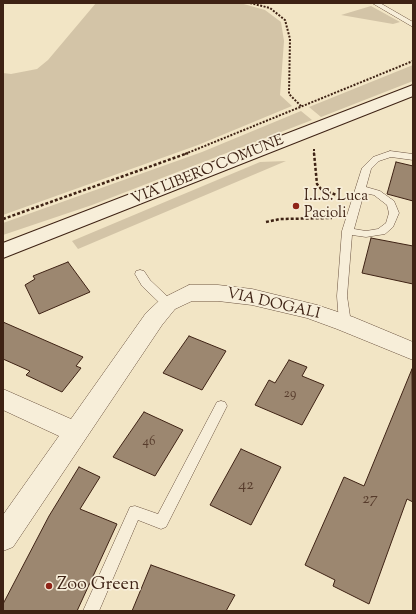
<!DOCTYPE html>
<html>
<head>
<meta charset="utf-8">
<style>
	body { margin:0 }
	#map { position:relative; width:416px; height:614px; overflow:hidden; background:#f2e5c5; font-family:"Sorts Mill Goudy",serif }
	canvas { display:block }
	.frame { position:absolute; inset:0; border:4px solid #3e2214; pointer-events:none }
</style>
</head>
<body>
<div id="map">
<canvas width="416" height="614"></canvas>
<div class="frame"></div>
</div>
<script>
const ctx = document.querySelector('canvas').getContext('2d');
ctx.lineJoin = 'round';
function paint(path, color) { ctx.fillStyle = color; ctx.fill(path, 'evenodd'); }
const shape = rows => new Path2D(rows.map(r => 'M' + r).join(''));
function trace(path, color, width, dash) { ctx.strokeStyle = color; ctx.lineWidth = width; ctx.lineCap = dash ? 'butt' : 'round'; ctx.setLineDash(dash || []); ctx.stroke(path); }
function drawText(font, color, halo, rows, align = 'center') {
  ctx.font = font + ' "Sorts Mill Goudy",serif'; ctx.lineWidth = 3.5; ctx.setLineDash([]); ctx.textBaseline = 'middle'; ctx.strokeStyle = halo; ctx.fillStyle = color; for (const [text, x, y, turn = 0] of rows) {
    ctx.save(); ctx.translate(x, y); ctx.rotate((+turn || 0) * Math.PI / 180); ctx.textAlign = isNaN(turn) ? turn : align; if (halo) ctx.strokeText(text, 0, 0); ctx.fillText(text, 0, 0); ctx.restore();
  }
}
paint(shape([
	[96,3,240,3,265,10,281,22,284,41,280,95,292,106,198,145,3,215,3,73,11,74,37,69,48,60],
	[371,6,400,22,393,24,341,15],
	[413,65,413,81,321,117,309,107],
	[301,111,312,120,92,205,3,235,3,223,202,152],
	[286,161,78,249,72,241,260,162]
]), '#d3c4a7');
const building = shape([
	[396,162,413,166,413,201,387,194,396,162],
	[371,238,413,246,413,284,362,273,371,238],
	[68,262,90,292,39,314,25,285,35,279,33,276,68,262],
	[3,322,83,357,76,366,81,368,62,392,26,375,30,371,3,359,3,322],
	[189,336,226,351,202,390,163,373,189,336],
	[289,360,307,367,302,376,324,385,302,425,255,405,269,380,275,383,289,360],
	[412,369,413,502,407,499,369,604,333,586,335,580,305,565,344,477,364,486,412,369],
	[144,412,183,430,155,476,113,457,144,412],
	[241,449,281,467,251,525,210,505,241,449],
	[79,467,100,477,80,509,117,524,77,611,3,611,3,604,49,516,79,467],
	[151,565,235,595,226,611,132,611,151,565]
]);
paint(building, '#9c8770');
trace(building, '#3e2214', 1);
const service = shape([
	[372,3,380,3,413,22,413,27,372,3],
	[390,151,413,154,413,160,391,157,379,161,371,169,366,187,380,191,394,201,399,213,393,227,385,234,366,237,352,235,347,296,351,323,349,326,345,327,341,326,339,323,337,296,342,231,362,168,373,157,390,151],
	[364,193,374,195,387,205,389,213,386,223,378,229,366,231,354,229,364,193],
	[140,270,144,271,150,280,172,301,173,304,172,307,164,307,142,286,135,274,136,271,140,270],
	[221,401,225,402,227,406,166,527,161,529,138,520,99,611,83,611,130,507,135,506,158,514,217,402,221,401]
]);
const minor = shape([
	[189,285,218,285,252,289,317,305,353,317,413,342,413,360,337,329,307,318,252,305,218,301,192,301,175,309,162,325,13,547,3,551,3,515,59,436,3,410,3,389,71,419,146,313,161,299,189,285]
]);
const secondary = shape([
	[413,85,413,96,3,258,3,243,413,85]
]);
trace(service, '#6b5340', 1);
trace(minor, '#6b5340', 1);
trace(secondary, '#3e2214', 2);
trace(shape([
	[250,3,270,8,285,20,290,39,289,94,301,106],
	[314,149,314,154],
	[185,154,413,61]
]), '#3e2214', 2, [2, 1.5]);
trace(shape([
	[314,153,317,184,321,189,339,196],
	[3,219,188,153],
	[266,222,280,219,332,218]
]), '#3e2214', 2.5, [3, 2]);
paint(service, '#f7eed9');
paint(minor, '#f7eed9');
paint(secondary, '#f7eed9');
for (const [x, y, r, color] of [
	[296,206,4,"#8f2418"],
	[49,586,4,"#8f2418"]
]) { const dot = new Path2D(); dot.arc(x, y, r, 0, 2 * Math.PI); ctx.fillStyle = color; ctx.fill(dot); trace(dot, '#f7eed9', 1.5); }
drawText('13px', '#563b2b', null, [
	["29",290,395],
	["46",149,443]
]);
drawText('15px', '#3e2214', '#f7eed9', [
	["VIA LIBERO COMUNE",208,171,-22],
	["VIA DOGALI",273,305,13]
]);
drawText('15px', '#3e2214', '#f7eed9', [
	["I.I.S. Luca",304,197],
	["Pacioli",304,214]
], 'left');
drawText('16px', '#563b2b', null, [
	["42",246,486],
	["27",370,500]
]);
drawText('18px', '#3e2214', '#f7eed9', [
	["Zoo Green",57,586]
], 'left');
</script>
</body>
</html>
